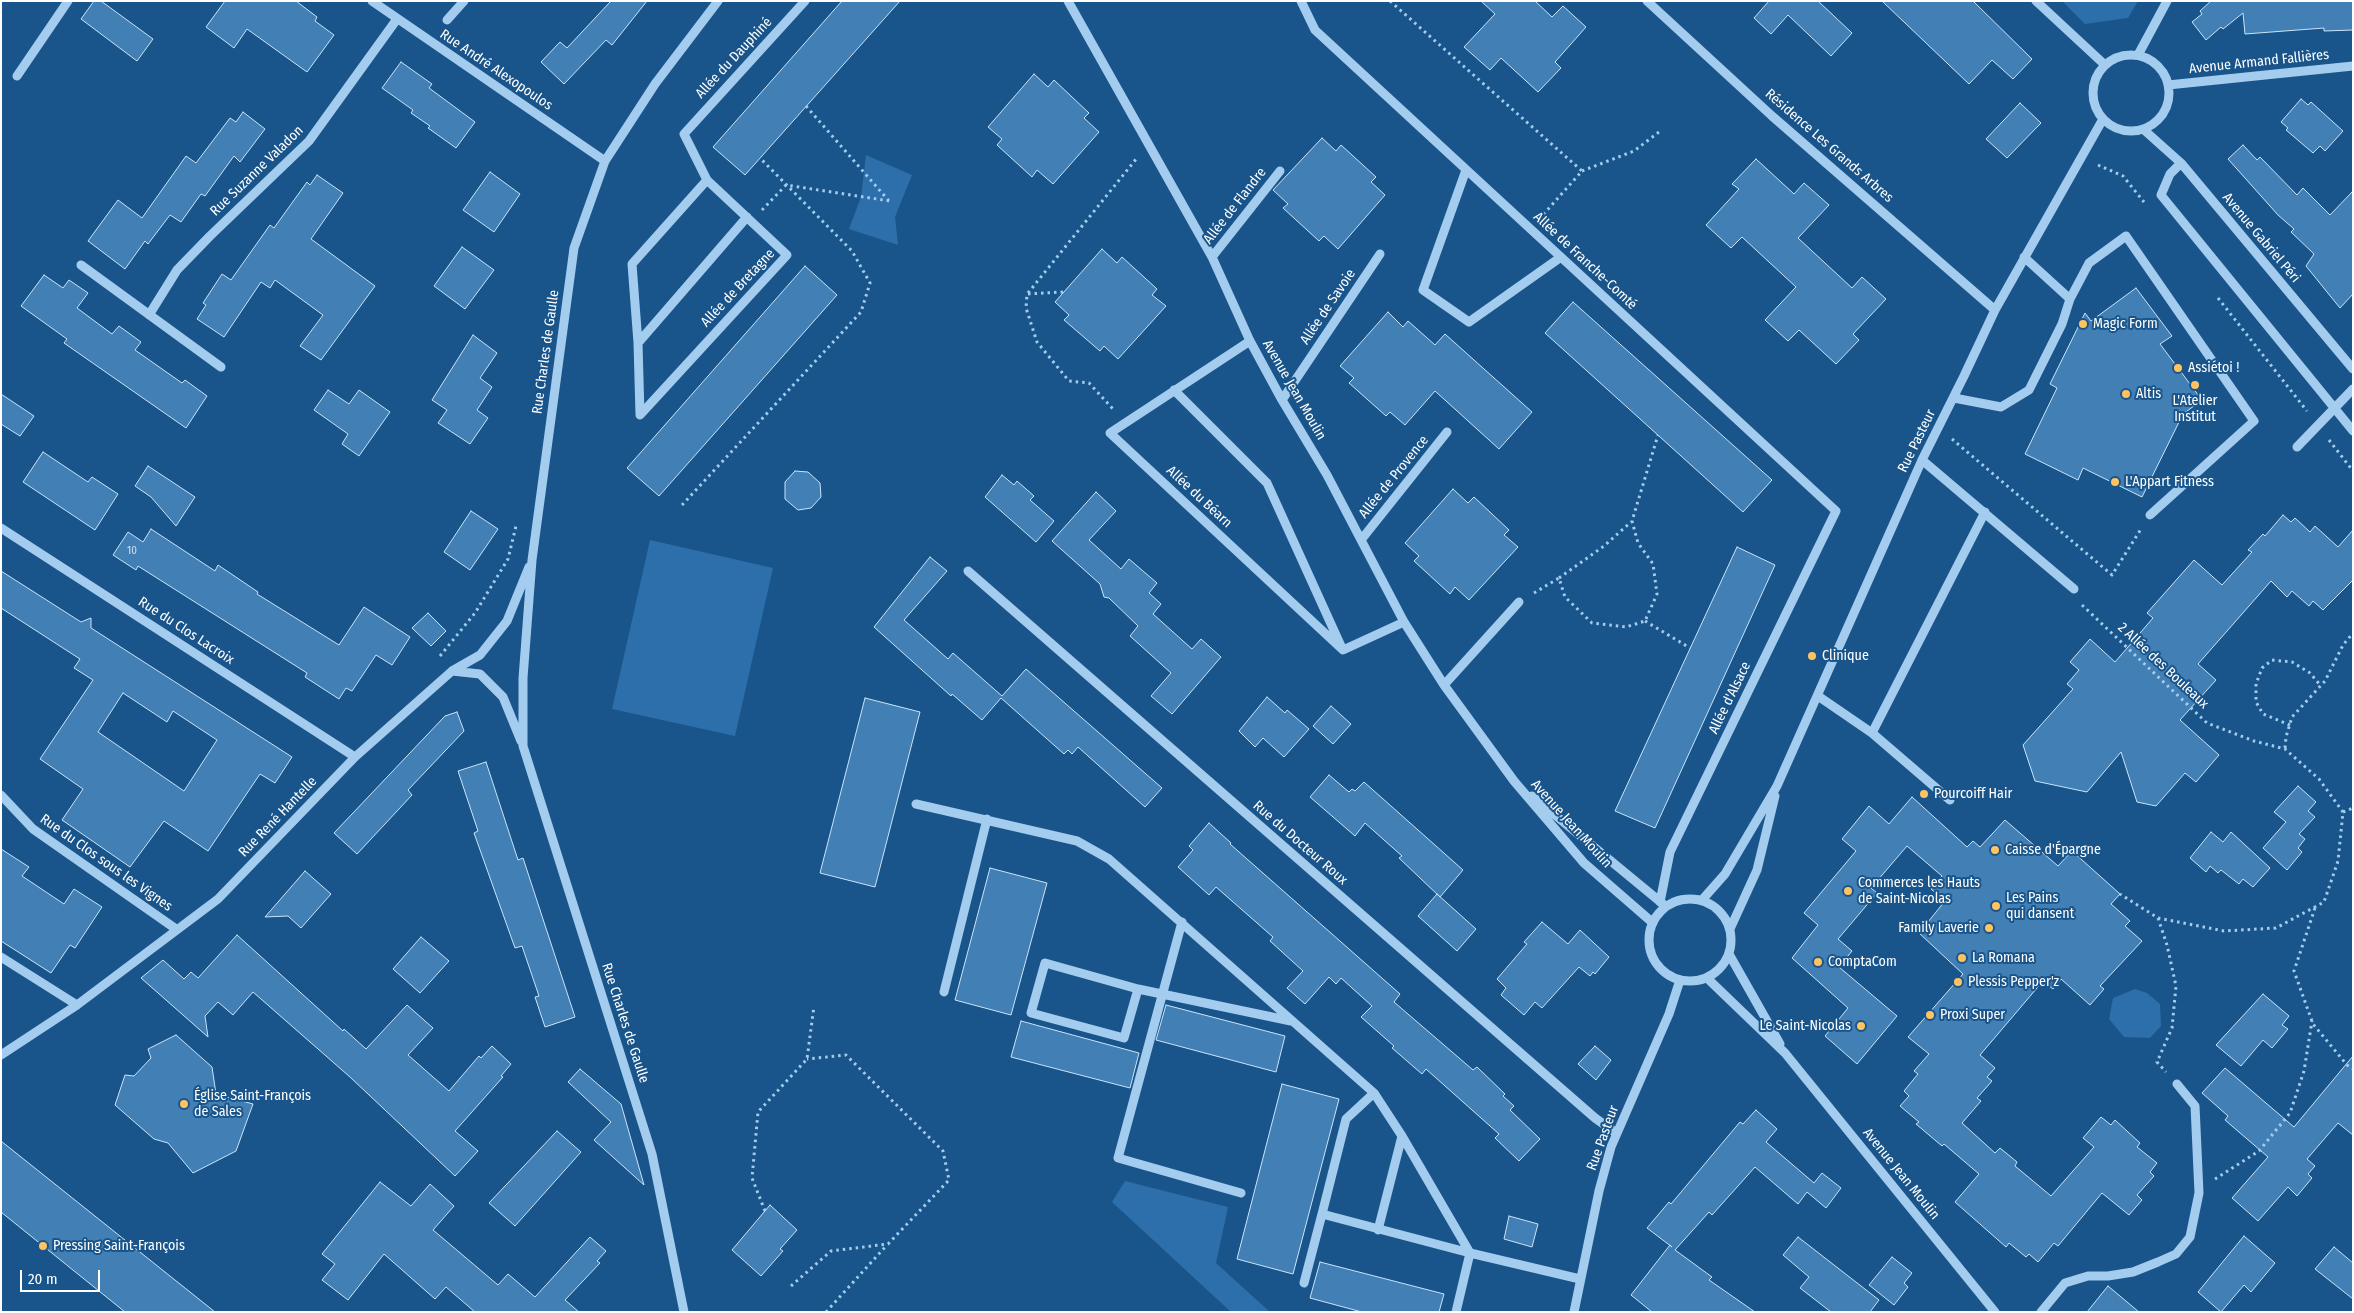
<!DOCTYPE html>
<html>
<head>
<meta charset="utf-8">
<style>
	body { margin:0 }
	#map { position:relative; width:2354px; height:1313px; overflow:hidden; background:#19558b; font-family:"Fira Sans Condensed",sans-serif }
	canvas { display:block }
	.frame { position:absolute; inset:0; border:2px solid #fff; pointer-events:none }
	.scale { position:absolute; left:20px; top:1270px; width:80px; height:22px; box-sizing:border-box; border:2px solid #fff; border-top:0; padding-left:6px; font-size:15px; line-height:18px; white-space:nowrap; color:#fff; -webkit-text-stroke:4px #19558b; paint-order:stroke }
</style>
</head>
<body>
<div id="map">
<canvas width="2354" height="1313"></canvas>
<div class="frame"></div>
<div class="scale">20 m</div>
</div>
<script>
const ctx = document.querySelector('canvas').getContext('2d');
ctx.lineJoin = 'round';
function paint(path, color) { ctx.fillStyle = color; ctx.fill(path, 'evenodd'); }
const shape = rows => new Path2D(rows.map(r => 'M' + r).join(''));
function trace(path, color, width, dash) { ctx.strokeStyle = color; ctx.lineWidth = width; ctx.lineCap = dash ? 'butt' : 'round'; ctx.setLineDash(dash || []); ctx.stroke(path); }
function drawText(font, color, halo, rows, align = 'center') {
  ctx.font = font + ' "Fira Sans Condensed",sans-serif'; ctx.lineWidth = 4; ctx.setLineDash([]); ctx.textBaseline = 'middle'; ctx.strokeStyle = halo; ctx.fillStyle = color; for (const [text, x, y, turn = 0] of rows) {
    ctx.save(); ctx.translate(x, y); ctx.rotate((+turn || 0) * Math.PI / 180); ctx.textAlign = isNaN(turn) ? turn : align; if (halo) ctx.strokeText(text, 0, 0); ctx.fillText(text, 0, 0); ctx.restore();
  }
}
paint(shape([
	[2062,1,2138,1,2128,18,2085,24],
	[866,155,912,175,895,217,898,245,849,229,861,197],
	[650,540,773,568,735,736,612,709],
	[2135,989,2147,993,2160,1004,2161,1026,2150,1038,2124,1037,2109,1019,2113,998],
	[1125,1181,1228,1207,1216,1263,1270,1312,1231,1312,1112,1202]
]), '#2c6faa');
const building = shape([
	[94,1,101,1,153,39,137,61,81,19,94,1],
	[225,1,296,1,317,17,315,21,334,35,307,72,247,29,234,48,206,27,225,1],
	[611,1,647,1,612,45,606,40,564,84,541,62,560,42,567,48,611,1],
	[842,1,900,1,745,175,713,147,842,1],
	[1481,1,1535,1,1552,17,1563,6,1586,27,1555,62,1561,68,1538,92,1501,58,1490,70,1464,47,1495,14,1481,1],
	[1769,1,1818,1,1852,33,1831,56,1788,15,1771,34,1754,18,1769,1],
	[1882,1,1973,1,2032,59,2013,79,1992,60,1969,84,1882,1],
	[2211,1,2353,1,2353,30,2324,31,2324,28,2245,34,2243,13,2223,29,2221,27,2206,40,2192,22,2202,14,2200,11,2211,1],
	[401,62,432,84,429,88,475,122,456,148,428,128,430,126,411,113,413,110,382,88,401,62],
	[1034,74,1048,87,1054,80,1089,113,1084,118,1099,132,1053,184,1037,170,1032,177,997,145,1002,139,988,127,1034,74],
	[2301,99,2308,105,2311,102,2343,131,2325,151,2320,146,2313,153,2286,130,2288,128,2281,122,2301,99],
	[2020,103,2041,123,2007,158,1986,139,2020,103],
	[243,112,265,129,240,162,234,156,205,196,201,194,181,222,170,215,148,244,145,241,125,269,88,241,118,200,142,218,186,156,196,163,230,118,236,122,243,112],
	[1322,138,1336,151,1341,145,1376,177,1371,182,1385,195,1338,249,1324,236,1319,241,1283,208,1288,204,1273,190,1322,138],
	[2243,145,2257,160,2260,157,2297,195,2303,188,2330,215,2353,191,2353,294,2340,308,2306,266,2314,254,2291,232,2294,229,2278,215,2228,159,2243,145],
	[1756,159,1794,194,1804,183,1829,205,1798,238,1852,288,1862,277,1886,299,1853,334,1859,340,1836,364,1799,330,1788,341,1765,320,1796,287,1742,237,1731,248,1706,225,1739,189,1732,184,1756,159],
	[490,172,520,194,494,232,463,210,490,172],
	[317,175,343,193,311,239,375,286,321,360,300,346,323,315,275,280,270,288,261,282,224,337,197,319,206,305,203,303,222,274,231,280,270,225,274,228,307,182,310,185,317,175],
	[462,247,494,270,465,309,434,286,462,247],
	[1102,249,1117,263,1122,257,1157,289,1152,295,1166,306,1118,359,1104,346,1100,351,1064,320,1069,315,1055,302,1102,249],
	[805,266,837,295,659,496,627,468,805,266],
	[44,275,63,288,69,280,88,293,77,308,112,334,119,326,141,342,135,350,182,383,185,380,207,396,186,428,64,343,67,339,21,306,44,275],
	[2136,288,2172,336,2160,344,2202,400,2183,414,2142,497,2083,468,2078,480,2025,454,2057,388,2050,384,2085,313,2091,321,2136,288],
	[1573,302,1772,480,1743,512,1545,333,1573,302],
	[1388,312,1403,327,1408,321,1435,345,1445,334,1532,412,1499,449,1435,391,1405,425,1390,412,1386,416,1349,383,1354,378,1340,366,1388,312],
	[473,335,497,353,480,378,492,387,477,410,488,418,470,444,438,423,447,410,432,400,473,335],
	[328,390,349,404,359,390,390,412,359,456,342,444,348,434,314,410,328,390],
	[1,394,34,416,20,436,1,424,1,394],
	[43,452,88,482,92,477,118,494,95,530,23,482,43,452],
	[148,466,195,497,176,526,151,497,135,486,148,466],
	[795,471,808,472,820,483,821,497,811,508,798,510,785,499,785,482,795,471],
	[1002,475,1014,485,1017,481,1034,496,1030,500,1054,521,1036,542,985,497,1002,475],
	[1453,489,1468,503,1474,497,1509,530,1504,535,1518,547,1469,600,1455,587,1450,594,1414,561,1419,556,1405,543,1453,489],
	[1096,492,1116,511,1089,540,1121,569,1129,559,1157,583,1149,593,1161,604,1153,614,1192,649,1201,639,1221,657,1172,714,1151,696,1171,673,1130,636,1138,626,1109,598,1104,597,1100,584,1052,541,1096,492],
	[471,511,498,529,470,570,444,552,471,511],
	[2283,515,2291,522,2295,518,2310,532,2315,526,2338,547,2353,530,2353,580,2323,610,2313,601,2309,606,2292,591,2287,597,2271,581,2198,664,2216,680,2180,720,2219,755,2196,782,2185,773,2156,806,2137,802,2121,752,2087,792,2035,781,2023,745,2073,689,2067,684,2079,670,2070,662,2090,639,2115,662,2153,618,2147,613,2194,560,2222,585,2252,552,2248,550,2263,534,2265,536,2283,515],
	[151,529,215,571,218,565,258,592,257,594,339,645,364,607,410,637,392,665,376,655,352,691,346,688,339,699,305,677,307,673,138,566,136,570,113,555,128,532,143,542,151,529],
	[1737,547,1775,565,1655,828,1615,811,1737,547],
	[930,557,947,571,904,620,948,659,953,653,1002,696,1026,669,1162,788,1145,807,1078,747,1072,754,1068,750,1064,754,1001,698,982,720,952,694,951,696,874,627,930,557],
	[1,571,81,622,91,618,91,628,292,757,275,783,260,774,208,851,164,821,130,867,62,820,83,789,40,759,93,680,74,668,80,659,1,608,1,571],
	[123,693,167,722,173,711,217,740,184,791,98,732,123,693],
	[428,613,446,631,431,646,412,628,428,613],
	[1267,697,1285,713,1287,710,1309,729,1284,757,1263,738,1255,747,1239,731,1267,697],
	[865,698,920,712,875,887,820,873,865,698],
	[1331,706,1351,724,1333,744,1313,726,1331,706],
	[457,712,464,731,408,790,412,795,357,854,334,833,445,716,457,712],
	[486,762,518,860,523,858,575,1017,545,1027,535,997,539,996,522,946,515,948,474,833,478,831,458,771,486,762],
	[1329,775,1349,792,1352,789,1355,791,1364,782,1463,870,1440,897,1399,858,1402,856,1365,823,1355,836,1310,797,1329,775],
	[2298,786,2316,802,2308,811,2315,817,2299,834,2305,839,2298,848,2302,852,2287,870,2263,848,2286,822,2274,812,2298,786],
	[1912,797,1967,847,1973,841,1980,847,2005,820,2058,866,2072,851,2120,894,2111,904,2130,921,2125,926,2142,941,2100,986,2104,989,2090,1005,2061,979,2053,989,2043,981,1980,1055,1995,1068,1987,1077,1992,1081,1977,1098,1981,1101,1962,1123,1995,1153,2000,1148,2017,1162,2015,1166,2051,1196,2094,1147,2083,1138,2101,1117,2111,1125,2115,1120,2140,1143,2137,1147,2157,1163,2150,1172,2154,1176,2137,1195,2142,1200,2129,1215,2102,1193,2058,1246,2054,1243,2038,1262,2029,1254,2026,1257,2009,1243,2006,1247,1955,1202,1979,1174,1944,1144,1942,1146,1916,1124,1919,1122,1900,1106,1909,1096,1904,1091,1918,1074,1914,1071,1929,1054,1908,1037,1963,974,1919,933,1945,901,1931,889,1942,876,1907,846,1871,888,1877,893,1838,939,1852,951,1839,967,1897,1016,1857,1064,1825,1036,1848,1008,1792,958,1818,925,1804,913,1856,851,1842,839,1869,806,1889,824,1912,797],
	[1209,823,1231,843,1230,844,1400,994,1394,1002,1473,1070,1477,1067,1505,1094,1503,1096,1514,1106,1510,1110,1540,1139,1519,1161,1495,1138,1499,1134,1426,1069,1422,1074,1392,1048,1394,1046,1361,1017,1372,1006,1341,978,1336,984,1329,977,1305,1004,1287,988,1303,971,1270,941,1273,937,1216,887,1209,895,1178,867,1193,850,1189,846,1209,823],
	[2211,832,2223,842,2231,832,2270,868,2253,887,2243,879,2239,884,2221,870,2218,873,2210,866,2206,872,2190,858,2211,832],
	[1,849,29,867,22,876,64,904,74,889,102,907,75,948,70,945,51,973,1,941,1,849],
	[990,868,1047,883,1011,1015,955,1000,990,868],
	[305,871,331,894,301,928,288,916,265,917,305,871],
	[1437,894,1476,929,1457,951,1418,916,1437,894],
	[1542,922,1568,944,1580,930,1609,957,1595,974,1593,972,1590,976,1579,967,1542,1008,1535,1002,1524,1015,1501,995,1506,988,1497,979,1527,944,1524,942,1542,922],
	[237,935,343,1031,344,1029,366,1049,407,1005,433,1028,408,1055,449,1091,479,1056,481,1058,492,1046,511,1064,501,1076,503,1077,455,1131,478,1151,455,1176,350,1077,253,992,233,1015,218,1002,205,1016,208,1037,141,978,163,960,184,979,191,972,198,978,237,935],
	[421,937,449,961,420,993,393,969,421,937],
	[2263,994,2289,1016,2282,1025,2288,1029,2272,1048,2263,1040,2241,1066,2216,1045,2263,994],
	[1166,1005,1285,1036,1276,1072,1156,1040,1166,1005],
	[1021,1021,1139,1053,1130,1088,1011,1057,1021,1021],
	[176,1035,212,1067,216,1094,253,1104,236,1151,193,1173,168,1143,154,1139,115,1105,125,1075,134,1076,151,1058,148,1049,176,1035],
	[1595,1046,1611,1060,1596,1080,1578,1064,1595,1046],
	[2353,1056,2353,1135,2338,1123,2307,1159,2315,1166,2308,1174,2312,1178,2297,1196,2288,1187,2258,1221,2232,1198,2268,1157,2225,1120,2228,1116,2202,1093,2225,1068,2294,1127,2353,1056],
	[580,1069,621,1104,644,1185,594,1140,611,1122,568,1082,580,1069],
	[1282,1084,1339,1099,1293,1274,1237,1259,1282,1084],
	[1756,1110,1777,1129,1766,1142,1814,1183,1822,1173,1841,1188,1826,1208,1807,1192,1798,1204,1755,1167,1712,1215,1709,1212,1675,1250,1712,1277,1709,1280,1755,1312,1652,1312,1631,1295,1670,1245,1672,1247,1647,1228,1669,1202,1671,1204,1740,1122,1743,1124,1756,1110],
	[557,1131,581,1152,515,1226,489,1203,557,1131],
	[1,1141,215,1312,125,1312,1,1212,1,1141],
	[380,1182,411,1206,430,1184,454,1206,433,1230,498,1285,508,1274,535,1297,590,1237,606,1251,597,1261,600,1263,565,1300,579,1312,475,1312,446,1287,435,1299,384,1254,348,1300,322,1280,335,1264,322,1254,380,1182],
	[770,1205,797,1230,780,1249,783,1251,761,1276,732,1250,770,1205],
	[1509,1216,1538,1224,1532,1247,1504,1239,1509,1216],
	[2244,1236,2275,1263,2251,1292,2244,1285,2221,1312,2198,1292,2244,1236],
	[1798,1237,1879,1300,1870,1312,1831,1312,1800,1288,1809,1277,1783,1255,1798,1237],
	[2334,1247,2353,1263,2353,1299,2315,1269,2334,1247],
	[1892,1257,1912,1273,1904,1283,1908,1287,1894,1305,1869,1285,1892,1257],
	[1320,1262,1444,1294,1439,1312,1362,1312,1310,1298,1320,1262],
	[2108,1286,2139,1312,2087,1312,2108,1286]
]);
paint(building, '#427fb4');
trace(building, '#cae4fa', 1);
trace(shape([
	[1390,1,1582,171,1542,216],
	[806,106,889,201],
	[2098,165,2123,176,2144,202],
	[1582,171,1634,151,1659,132],
	[762,210,786,185,890,201],
	[1063,292,1027,294,1026,308,1037,342,1069,381,1089,383,1113,409],
	[1028,293,1137,158],
	[2218,298,2307,411],
	[1952,439,2112,575,2141,529],
	[2329,440,2353,471],
	[682,505,861,312,870,283,852,251,760,158],
	[1559,578,1604,546,1631,522],
	[1534,593,1559,578,1565,597,1592,623,1626,627,1645,621,1657,594,1653,564,1638,543,1632,521,1658,435],
	[2082,605,2207,723,2254,741,2285,749,2319,779,2343,812,2338,861,2324,902,2276,928,2224,931,2158,918,2120,894],
	[1645,621,1690,648],
	[440,656,475,613,508,559,516,526,519,526],
	[2290,725,2263,714,2256,702,2256,684,2262,668,2272,660,2292,662,2310,673,2321,686],
	[2285,748,2286,737,2292,717,2325,681,2343,645,2353,633],
	[2343,812,2353,808],
	[2315,908,2294,971,2313,1024,2347,1065,2353,1069],
	[2158,918,2167,945,2176,986,2172,1028,2157,1062,2166,1072],
	[2215,1179,2259,1151,2290,1113,2304,1071,2312,1021],
	[765,1211,752,1178,758,1112,807,1059,814,1006],
	[791,1286,831,1251,888,1244,949,1180,943,1151,846,1055,807,1059],
	[826,1312,887,1245]
]), '#a4ccee', 3, [2.5, 4]);
trace(shape([
	[372,1,605,161],
	[1068,1,1212,257,1250,341,1282,400,1327,475,1404,622,1444,685,1514,781,1584,863,1653,923],
	[1301,1,1315,30,1836,511,1670,852,1660,902],
	[1647,1,1772,116,1995,310],
	[2036,1,2105,65],
	[447,20,464,1],
	[2138,55,2167,1],
	'2093 93a38 38 0 1 1 76 0a38 38 0 1 1-76 0Z',
	[17,76,68,1],
	[2168,85,2353,66],
	[2143,129,2181,163,2353,369],
	[2181,163,2170,174,2161,195,2353,431],
	[1466,170,1423,290,1469,322,1561,257],
	[1212,257,1280,171],
	[81,265,221,367],
	[2070,299,2089,263,2126,236,2254,421,2150,515],
	[149,315,177,270,210,236,309,141,397,19],
	[1250,341,1110,433,1343,650,1404,622],
	[638,343,747,217],
	[1174,390,1267,483,1341,646],
	[1954,398,2001,407,2029,390,2062,324,2070,299,2024,257],
	[1282,400,1380,254],
	[640,415,787,255,707,180,684,134,805,1],
	[640,415,638,343,632,264,707,180],
	[2297,447,2353,389],
	[1922,460,2074,589],
	[1,528,355,757],
	[1361,540,1447,432],
	[968,571,1595,1118,1616,1133],
	[452,671,480,674,503,697,521,741],
	[1444,685,1519,602],
	[1818,696,1872,733,1985,512],
	[1872,733,1950,800],
	[1,795,33,829,176,929],
	[1532,796,1663,904],
	[916,804,1077,841,1109,859,1374,1093,1402,1136,1470,1253,1580,1279],
	'1649 940a41 41 0 1 1 82 0a41 41 0 1 1-82 0Z',
	[1702,900,1725,874,1777,786,1922,460,1964,376,1995,310,2103,119],
	[1182,922,1118,1158,1241,1193],
	[1730,929,1757,870,1775,796],
	[1729,954,1780,1044],
	[1,957,77,1005],
	[1707,978,1785,1053,1995,1312],
	[1138,989,1124,1038,1031,1013,1045,963,1138,989,1291,1021],
	[944,992,987,819],
	[1,1055,77,1005,218,899,355,757,452,671,480,655,507,621,529,567],
	[1374,1093,1346,1119,1322,1214,1470,1253,1456,1312],
	[1378,1230,1402,1136],
	[1304,1283,1322,1214],
	[684,1312,652,1154,523,746,523,678,532,560,574,248,605,161,655,84,718,1],
	[1574,1312,1599,1191,1611,1147,1669,1014,1680,980],
	[2041,1312,2065,1283,2088,1276,2108,1276,2133,1272,2158,1262,2176,1254,2190,1237,2199,1193,2195,1106,2177,1084]
]), '#a4ccee', 9);
for (const [x, y, r, color] of [
	[2083,324,5,"#ffc361"],
	[2178,368,5,"#ffc361"],
	[2195,385,5,"#ffc361"],
	[2126,394,5,"#ffc361"],
	[2115,482,5,"#ffc361"],
	[1812,656,5,"#ffc361"],
	[1924,794,5,"#ffc361"],
	[1995,850,5,"#ffc361"],
	[1848,891,5,"#ffc361"],
	[1996,906,5,"#ffc361"],
	[1989,928,5,"#ffc361"],
	[1962,958,5,"#ffc361"],
	[1818,962,5,"#ffc361"],
	[1958,982,5,"#ffc361"],
	[1930,1015,5,"#ffc361"],
	[1861,1026,5,"#ffc361"],
	[184,1104,5,"#ffc361"],
	[43,1246,5,"#ffc361"]
]) { const dot = new Path2D(); dot.arc(x, y, r, 0, 2 * Math.PI); ctx.fillStyle = color; ctx.fill(dot); trace(dot, '#19558b', 2); }
drawText('11px', '#d0dfec', null, [
	["10",132,551]
]);
drawText('14px', '#fff', '#19558b', [
	["Allée du Dauphiné",734,58,-47],
	["Avenue Armand Fallières",2259,62,-6],
	["Rue André Alexopoulos",496,70,34],
	["Résidence Les Grands Arbres",1829,146,41],
	["Rue Suzanne Valadon",257,171,-44],
	["Allée de Flandre",1235,206,-52],
	["Avenue Gabriel Péri",2261,238,50],
	["Allée de Franche-Comté",1585,261,43],
	["Allée de Bretagne",738,288,-47],
	["Allée de Savoie",1328,307,-56],
	["Rue Charles de Gaulle",546,352,-82],
	["Avenue Jean Moulin",1294,390,60],
	["Rue Pasteur",1917,441,-64],
	["Allée de Provence",1394,477,-51],
	["Allée du Béarn",1199,497,43],
	["Rue du Clos Lacroix",186,631,33],
	["2 Allée des Bouleaux",2163,666,43],
	["Allée d'Alsace",1730,698,-64],
	["Rue René Hantelle",278,817,-46],
	["Avenue Jean Moulin",1571,824,48],
	["Rue du Docteur Roux",1300,843,41],
	["Rue du Clos sous les Vignes",106,863,35],
	["Rue Charles de Gaulle",625,1023,72],
	["Rue Pasteur",1603,1138,-70],
	["Avenue Jean Moulin",1901,1174,51]
]);
drawText('14px', '#fff', '#19558b', [
	["Magic Form",2093,324],
	["Assiétoi !",2188,368],
	["Altis",2136,394],
	["L'Atelier",2195,401,"center"],
	["Institut",2195,417,"center"],
	["L'Appart Fitness",2125,482],
	["Clinique",1822,656],
	["Pourcoiff Hair",1934,794],
	["Caisse d'Épargne",2005,850],
	["Commerces les Hauts",1858,883],
	["de Saint-Nicolas",1858,899],
	["Les Pains",2006,898],
	["qui dansent",2006,914],
	["Family Laverie",1979,928,"right"],
	["La Romana",1972,958],
	["ComptaCom",1828,962],
	["Plessis Pepper'z",1968,982],
	["Proxi Super",1940,1015],
	["Le Saint-Nicolas",1851,1026,"right"],
	["Église Saint-François",194,1096],
	["de Sales",194,1112],
	["Pressing Saint-François",53,1246]
], 'left');
</script>
</body>
</html>
